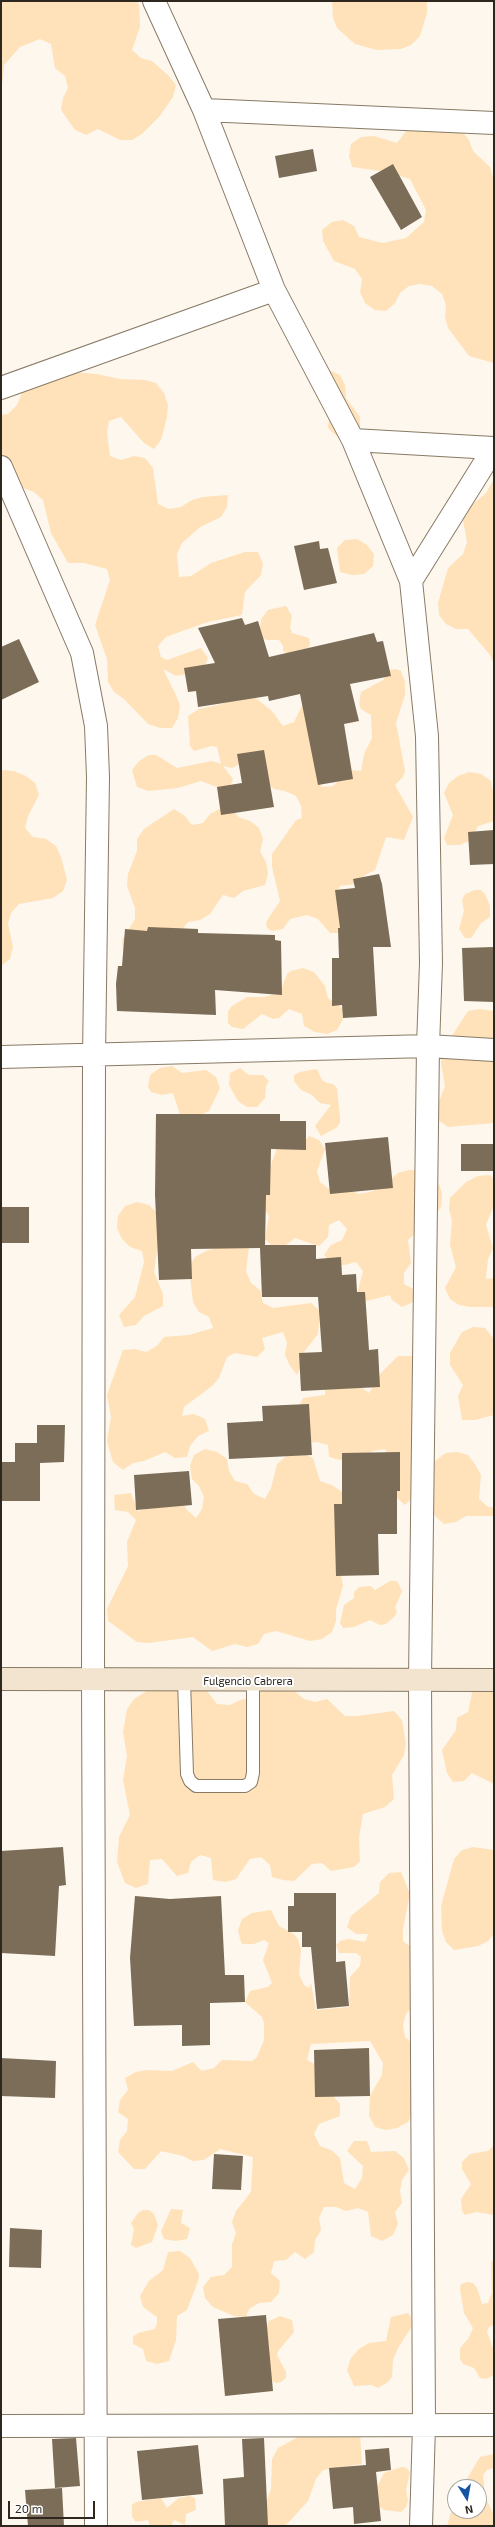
<!DOCTYPE html>
<html>
<head>
<meta charset="utf-8">
<style>
	body { margin:0 }
	#map { position:relative; width:495px; height:2527px; overflow:hidden; background:#fdf7ed; font-family:"Exo 2",sans-serif }
	canvas { display:block }
	.frame { position:absolute; inset:0; border:2px solid #2d271f; pointer-events:none }
	.north { position:absolute; left:447px; top:2479px; width:40px; height:40px; box-sizing:border-box; background:#fff; border:1px solid #aba9a5; border-radius:50%; rotate:169deg; font-size:11px; font-weight:700; line-height:16px; text-align:center; color:#2d271f }
	.north::after { content:''; display:block; margin:auto; width:14px; height:18px; background:#1554a4; clip-path:polygon(50% 0,100% 100%,50% 72%,0 100%) }
	.scale { position:absolute; left:8px; top:2501px; width:87px; height:18px; box-sizing:border-box; border:2px solid #2d271f; border-top:0; padding-left:5px; font-size:12px; line-height:14px; white-space:nowrap; color:#2d271f; -webkit-text-stroke:3px #fff; paint-order:stroke }
</style>
</head>
<body>
<div id="map">
<canvas width="495" height="2527"></canvas>
<div class="frame"></div>
<div class="north">N</div>
<div class="scale">20 m</div>
</div>
<script>
const ctx = document.querySelector('canvas').getContext('2d');
ctx.lineJoin = 'round';
function paint(path, color) { ctx.fillStyle = color; ctx.fill(path, 'evenodd'); }
const shape = rows => new Path2D(rows.map(r => 'M' + r).join(''));
function trace(path, color, width, dash) { ctx.strokeStyle = color; ctx.lineWidth = width; ctx.lineCap = dash ? 'butt' : 'round'; ctx.setLineDash(dash || []); ctx.stroke(path); }
function drawText(font, color, halo, rows, align = 'center') {
  ctx.font = font + ' "Exo 2",sans-serif'; ctx.lineWidth = 4; ctx.setLineDash([]); ctx.textBaseline = 'middle'; ctx.strokeStyle = halo; ctx.fillStyle = color; for (const [text, x, y, turn = 0] of rows) {
    ctx.save(); ctx.translate(x, y); ctx.rotate((+turn || 0) * Math.PI / 180); ctx.textAlign = isNaN(turn) ? turn : align; if (halo) ctx.strokeText(text, 0, 0); ctx.fillText(text, 0, 0); ctx.restore();
  }
}
paint(shape([
	[1,1,135,1,139,4,140,27,132,50,141,58,152,61,169,76,176,85,173,97,159,117,142,134,132,140,120,140,98,129,86,135,75,130,61,110,63,98,68,88,65,76,55,68,51,44,40,39,20,47,4,65,1,97],
	[332,1,427,1,427,13,420,36,411,45,401,49,377,50,355,44,337,28,333,18],
	[412,123,461,130,469,140,473,151,490,167,494,181,494,363,469,356,448,328,445,317,446,305,442,294,432,286,420,284,409,286,400,293,395,303,386,311,375,310,365,303,360,292,362,279,355,269,334,261,323,241,322,230,332,222,343,220,354,226,359,237,383,243,406,238,424,222,426,210,410,179,387,172,352,167,349,156,351,144,361,137,374,136,397,143],
	[329,370,340,375,345,385,346,398,360,417,360,434,345,444,328,428,329,417,317,397,313,386,323,371],
	[71,372,97,374,120,379,145,380,156,383,164,393,168,405,167,417,161,440,154,449,144,443,121,417,109,421,107,432,110,456,121,460,134,456,145,458,153,468,158,504,169,509,181,507,192,500,203,497,228,495,227,507,221,517,200,527,182,543,177,554,179,577,191,576,211,563,245,552,258,552,263,564,261,575,245,592,242,615,208,622,177,633,166,637,158,646,161,657,167,660,201,648,208,658,204,668,199,672,176,676,163,669,176,695,180,706,178,718,172,728,160,728,148,724,124,699,114,692,108,682,107,659,95,625,110,580,107,569,84,563,68,563,51,533,43,500,34,492,23,488,11,490,1,497,1,415,8,414,17,405,26,383],
	[494,479,494,664,490,655,468,629,456,629,446,624,439,615,438,603,448,568,463,554,467,542,463,520,467,509,486,493],
	[357,539,367,545,374,554,373,566,364,574,352,575,340,572,337,548,345,540],
	[286,606,292,616,290,628,292,633,309,638,310,644,308,649,290,655,283,651,283,646,279,640,267,640,261,638,260,631,261,619,268,610],
	[396,669,401,671,405,682,405,695,396,723,405,771,403,777,395,785,413,817,404,840,386,837,375,870,365,875,357,884,340,886,337,891,341,933,330,933,318,919,307,915,290,919,283,929,272,931,267,928,266,922,280,901,272,867,272,854,296,820,302,818,301,806,296,796,285,791,274,789,242,763,232,768,223,766,233,779,231,785,219,788,201,781,178,788,148,791,137,787,132,770,139,761,149,755,156,755,177,768,212,761,221,764,217,747,212,746,194,751,190,746,188,716,199,709,222,704,248,692,272,711,283,726,294,722,302,706,307,702,321,787,333,786,350,770,361,771,364,754,372,738,371,715,361,709,359,704,361,692,383,680,390,670],
	[1,770,14,771,26,776,35,783,39,795,28,816,25,828,33,837,46,839,56,846,61,857,67,880,63,891,53,898,19,904,11,913,8,924,13,947,10,959,1,966],
	[469,772,481,774,491,781,494,796,494,821,478,826,471,840,460,845,447,845,444,838,453,815,444,793,449,783,458,776],
	[232,806,238,817,250,821,259,828,263,839,260,851,266,862,268,874,265,885,243,891,234,898,223,895,210,914,200,920,188,922,181,931,170,932,160,927,132,959,123,951,122,940,135,919,135,908,127,886,128,874,137,851,137,839,144,829,174,809,185,816,192,825,203,823,210,814,221,808],
	[475,890,481,890,485,894,490,906,490,917,481,923,471,938,465,938,459,929,464,911,462,900,465,894],
	[303,968,314,972,325,986,328,998,342,1008,343,1019,337,1030,327,1034,315,1032,304,1026,302,1014,289,1009,279,1018,273,1019,262,1014,243,1029,232,1027,228,1023,228,1011,232,1006,247,997,264,997,275,994,281,990,287,974,291,971],
	[480,1009,494,1011,494,1123,448,1127,438,1120,436,1109,445,1086,441,1063,442,1051,468,1011],
	[172,1066,182,1073,206,1070,216,1077,220,1088,209,1111,198,1116,180,1115,173,1093,162,1095,151,1092,148,1087,150,1075,160,1068],
	[240,1068,249,1075,263,1075,269,1081,266,1086,265,1098,257,1107,247,1107,238,1101,229,1085,230,1073],
	[317,1069,322,1080,327,1083,333,1084,337,1088,340,1118,340,1123,336,1128,321,1136,315,1126,331,1105,320,1103,312,1095,301,1090,294,1081,294,1075,300,1072],
	[309,1136,319,1140,325,1149,317,1171,320,1182,329,1189,339,1182,358,1194,370,1192,380,1188,398,1173,409,1170,420,1170,431,1175,439,1184,442,1194,441,1206,435,1217,408,1240,411,1263,404,1273,404,1284,415,1290,413,1302,402,1307,392,1300,390,1295,367,1301,357,1294,363,1271,356,1262,345,1265,332,1264,324,1255,331,1245,342,1240,347,1229,339,1220,329,1225,328,1237,319,1246,295,1238,286,1245,274,1248,265,1239,269,1216,262,1206,269,1170,278,1146,301,1146],
	[490,1175,494,1179,494,1205,486,1225,493,1248,488,1259,486,1279,494,1278,494,1307,470,1307,459,1305,450,1299,445,1288,456,1267,450,1245,452,1221,449,1210,450,1198,466,1182,478,1176],
	[137,1202,149,1205,158,1214,159,1237,154,1272,163,1294,163,1306,144,1316,136,1325,124,1327,119,1315,135,1297,144,1262,142,1251,130,1247,122,1239,117,1228,118,1216,125,1206],
	[249,1247,246,1271,251,1283,260,1290,263,1303,273,1308,311,1303,320,1311,318,1334,304,1352,303,1364,297,1375,290,1366,285,1355,287,1343,283,1332,262,1338,265,1349,257,1357,235,1353,227,1357,219,1378,212,1386,184,1407,182,1416,194,1414,205,1419,209,1431,198,1436,190,1446,187,1457,175,1458,165,1452,144,1461,133,1463,123,1470,113,1462,110,1452,107,1441,111,1417,107,1395,123,1350,135,1349,146,1352,157,1346,164,1337,189,1335,213,1328,209,1317,199,1312,193,1302,189,1268,195,1257,206,1251,216,1248],
	[473,1327,485,1328,494,1339,494,1415,475,1420,462,1420,458,1396,463,1385,450,1365,450,1353,462,1332],
	[398,1356,410,1356,420,1361,414,1496,405,1505,395,1496,391,1459,385,1449,373,1451,363,1458,352,1456,340,1460,329,1457,328,1445,317,1442,305,1443,298,1409,303,1398,325,1395,325,1384,360,1386,369,1393,381,1373],
	[205,1449,217,1452,227,1459,229,1471,235,1481,247,1484,254,1494,265,1499,271,1488,277,1464,290,1453,302,1453,313,1458,320,1481,332,1485,342,1492,341,1574,343,1586,336,1609,336,1621,332,1632,322,1639,310,1641,276,1631,264,1634,258,1644,247,1647,235,1644,212,1651,193,1637,148,1643,137,1642,108,1621,107,1609,128,1566,127,1542,136,1520,128,1512,115,1510,114,1495,131,1493,138,1511,181,1499,187,1510,196,1518,202,1509,204,1497,199,1486,192,1479,190,1466,194,1455],
	[457,1452,468,1455,475,1464,481,1475,479,1499,488,1507,494,1507,494,1516,466,1516,456,1522,444,1524,435,1516,430,1505,431,1470,436,1460,446,1453],
	[390,1581,397,1581,402,1591,395,1608,397,1611,395,1616,386,1624,380,1625,370,1620,354,1627,343,1628,340,1623,344,1605,354,1598,354,1592,359,1587,371,1586,375,1590],
	[494,1677,494,1784,472,1773,464,1781,453,1782,447,1773,442,1750,456,1730,457,1718,468,1712,473,1688],
	[202,1685,217,1704,230,1705,240,1700,252,1698,261,1689,294,1691,304,1699,315,1702,327,1699,345,1716,357,1716,394,1711,402,1720,406,1744,404,1755,392,1775,394,1799,385,1807,363,1814,359,1838,360,1861,354,1867,331,1871,322,1863,312,1864,294,1881,283,1880,272,1877,270,1865,261,1857,250,1859,236,1879,225,1882,213,1880,211,1858,200,1855,191,1862,188,1873,177,1876,162,1859,150,1860,148,1884,136,1888,125,1883,117,1862,119,1837,130,1815,123,1780,127,1756,123,1732,127,1709,134,1699,155,1686],
	[473,1847,494,1850,494,1934,488,1941,478,1946,454,1950,446,1942,442,1931,441,1906,454,1859,462,1850],
	[401,1872,410,1894,403,1929,403,1941,413,1949,414,2006,406,2014,403,2025,405,2037,414,2045,414,2112,408,2122,397,2128,386,2130,375,2127,369,2116,370,2096,382,2075,383,2063,370,2041,311,2044,307,2060,318,2066,332,2095,340,2104,340,2116,319,2124,314,2134,320,2146,331,2150,340,2158,344,2183,355,2189,362,2178,363,2166,347,2151,354,2141,367,2141,371,2152,395,2151,404,2158,409,2170,402,2180,400,2191,402,2203,395,2212,398,2224,393,2235,382,2241,371,2236,368,2212,358,2208,346,2211,336,2207,324,2207,319,2218,321,2230,315,2240,314,2252,305,2259,295,2252,286,2260,274,2261,271,2273,280,2281,279,2293,271,2302,259,2303,249,2309,246,2317,234,2316,213,2307,205,2298,203,2287,211,2277,224,2275,232,2267,232,2244,236,2233,232,2222,236,2211,251,2192,253,2157,220,2149,204,2160,193,2161,183,2156,161,2151,145,2169,134,2169,118,2152,120,2140,127,2131,128,2119,118,2112,120,2100,128,2090,125,2078,136,2072,148,2070,172,2071,193,2062,202,2071,214,2068,222,2060,252,2061,257,2057,264,2040,264,2023,262,2017,245,2002,250,1991,268,1987,272,1983,263,1960,269,1943,264,1940,254,1944,242,1944,240,1939,238,1930,242,1919,252,1913,271,1910,279,1926,294,1934,298,1939,301,1950,299,1974,304,1985,309,1988,311,1983,316,2010,349,2007,350,1977,360,1966,361,1957,356,1953,339,1953,336,1945,340,1941,349,1939,365,1942,368,1934,356,1934,347,1927,351,1916,379,1893,380,1882,389,1873],
	[494,2145,494,2215,477,2212,465,2215,462,2211,461,2199,471,2184,462,2169,462,2162,470,2154,488,2151],
	[171,2209,183,2210,181,2223,190,2228,187,2239,176,2241,164,2239,161,2231],
	[143,2210,149,2210,154,2214,158,2225,152,2242,136,2248,131,2245,134,2229,131,2223,138,2213],
	[180,2251,190,2258,199,2274,198,2281,187,2310,177,2316,176,2340,169,2361,157,2364,146,2361,143,2349,133,2344,133,2337,138,2333,155,2329,157,2323,157,2317,143,2307,140,2296,149,2281,163,2270,168,2252],
	[494,2258,494,2325,489,2327,487,2332,493,2348,494,2375,486,2379,480,2378,474,2368,463,2364,460,2359,460,2348,468,2339,473,2328,464,2313,460,2289,461,2284,467,2282,473,2283,477,2288,482,2304,488,2303,492,2292,491,2263],
	[408,2313,411,2317,411,2328,398,2348,393,2360,392,2377,388,2382,378,2388,371,2385,354,2386,347,2370,351,2358,359,2349,369,2343,386,2341,391,2317],
	[280,2316,292,2320,294,2332,279,2350,277,2355,286,2372,286,2378,281,2382,276,2383,271,2380,268,2363,267,2326,269,2321],
	[360,2434,362,2464,323,2470,316,2479,308,2501,289,2522,284,2526,268,2526,265,2523,265,2506,271,2489,272,2459,278,2448,300,2436],
	[494,2454,494,2468,487,2470,483,2475,485,2497,493,2513,494,2526,447,2526,455,2499,455,2511,479,2511,479,2487,462,2487,480,2457],
	[401,2467,407,2468,410,2473,406,2490,408,2501,406,2507,401,2512,384,2510,379,2506,376,2489,384,2473],
	[190,2496,195,2498,196,2510,186,2514,185,2525,174,2520,171,2526,150,2526,148,2520,136,2522,132,2517,132,2505,136,2502,161,2498,167,2508,179,2498]
]), '#ffe2b9');
paint(shape([
	[313,149,317,171,279,178,275,156],
	[393,164,422,217,401,230,370,177],
	[319,541,320,549,328,548,337,583,304,590,294,546],
	[242,618,245,625,258,621,269,657,374,633,377,642,383,641,391,676,350,684,359,721,344,724,353,779,318,785,300,694,269,701,268,696,198,707,196,691,188,692,184,668,215,663,198,628],
	[19,639,39,682,1,700,1,647],
	[264,750,274,807,221,815,217,787,242,783,237,754],
	[494,830,494,864,470,865,468,832],
	[379,874,382,884,391,947,373,947,377,1016,343,1018,342,1005,332,1006,332,958,339,958,338,928,340,928,335,890,355,888,353,879],
	[148,927,198,929,198,933,275,935,275,940,281,941,282,995,215,990,216,1015,117,1011,116,984,118,966,122,966,125,929,147,931],
	[494,947,494,1002,464,1001,462,948],
	[156,1114,280,1114,280,1121,306,1121,306,1150,271,1149,270,1195,266,1195,265,1245,316,1245,316,1259,341,1257,342,1275,356,1274,357,1292,365,1292,369,1350,378,1349,380,1387,301,1391,299,1353,322,1352,318,1297,262,1297,260,1248,191,1249,192,1279,159,1280,155,1195],
	[388,1137,393,1188,330,1194,325,1143],
	[461,1144,494,1144,494,1171,461,1171],
	[1,1207,29,1207,29,1243,1,1243],
	[309,1404,312,1455,229,1459,227,1423,263,1421,262,1406],
	[37,1425,65,1425,64,1462,40,1463,40,1501,1,1501,1,1462,15,1462,15,1443,37,1443],
	[400,1452,400,1491,397,1491,397,1534,378,1534,379,1575,336,1576,334,1504,342,1504,342,1453],
	[189,1471,192,1505,136,1510,134,1475],
	[63,1847,66,1885,59,1886,55,1956,1,1953,1,1851],
	[294,1893,336,1893,336,1962,345,1961,349,2006,317,2009,311,1947,302,1947,302,1932,288,1932,288,1906,294,1906],
	[135,1896,170,1899,221,1896,225,1975,244,1975,245,2002,210,2003,210,2045,182,2046,182,2025,134,2026,130,1958],
	[369,2048,370,2096,315,2097,314,2050],
	[1,2058,56,2061,55,2098,1,2096],
	[214,2154,243,2156,241,2190,212,2189],
	[10,2228,42,2230,41,2268,9,2267],
	[266,2315,273,2391,225,2396,218,2319],
	[76,2438,80,2486,55,2488,52,2439],
	[264,2438,268,2526,225,2526,223,2479,244,2477,242,2439],
	[198,2445,203,2494,142,2500,137,2451],
	[389,2448,391,2470,376,2472,381,2521,354,2524,353,2507,333,2509,329,2468,366,2465,365,2450],
	[62,2488,64,2526,28,2526,25,2490]
]), '#7b6d58');
const lane = shape([
	[184,1680,187,1774,190,1781,196,1786,245,1786,251,1782,253,1773,253,1681]
]);
const street = shape([
	[154,1,204,110,274,290,353,440,411,581,427,736,431,963,428,1046,420,1679,424,2426,421,2526],
	[204,110,494,123],
	[1,388,274,290],
	[353,440,493,448],
	[1,467,82,653,96,726,98,777,94,1056,93,1679,96,2526],
	[411,581,494,448],
	[1,1057,428,1046,494,1050],
	[1,2426,494,2425]
]);
const secondary = shape([
	[1,1679,494,1680]
]);
trace(lane, '#887a65', 14);
trace(street, '#887a65', 24);
trace(secondary, '#887a65', 24);
trace(lane, '#fff', 12);
trace(street, '#fff', 22);
trace(secondary, '#f2e4ce', 22);
drawText('11px', '#2d271f', '#fff', [
	["Fulgencio Cabrera",248,1681]
]);
</script>
</body>
</html>
